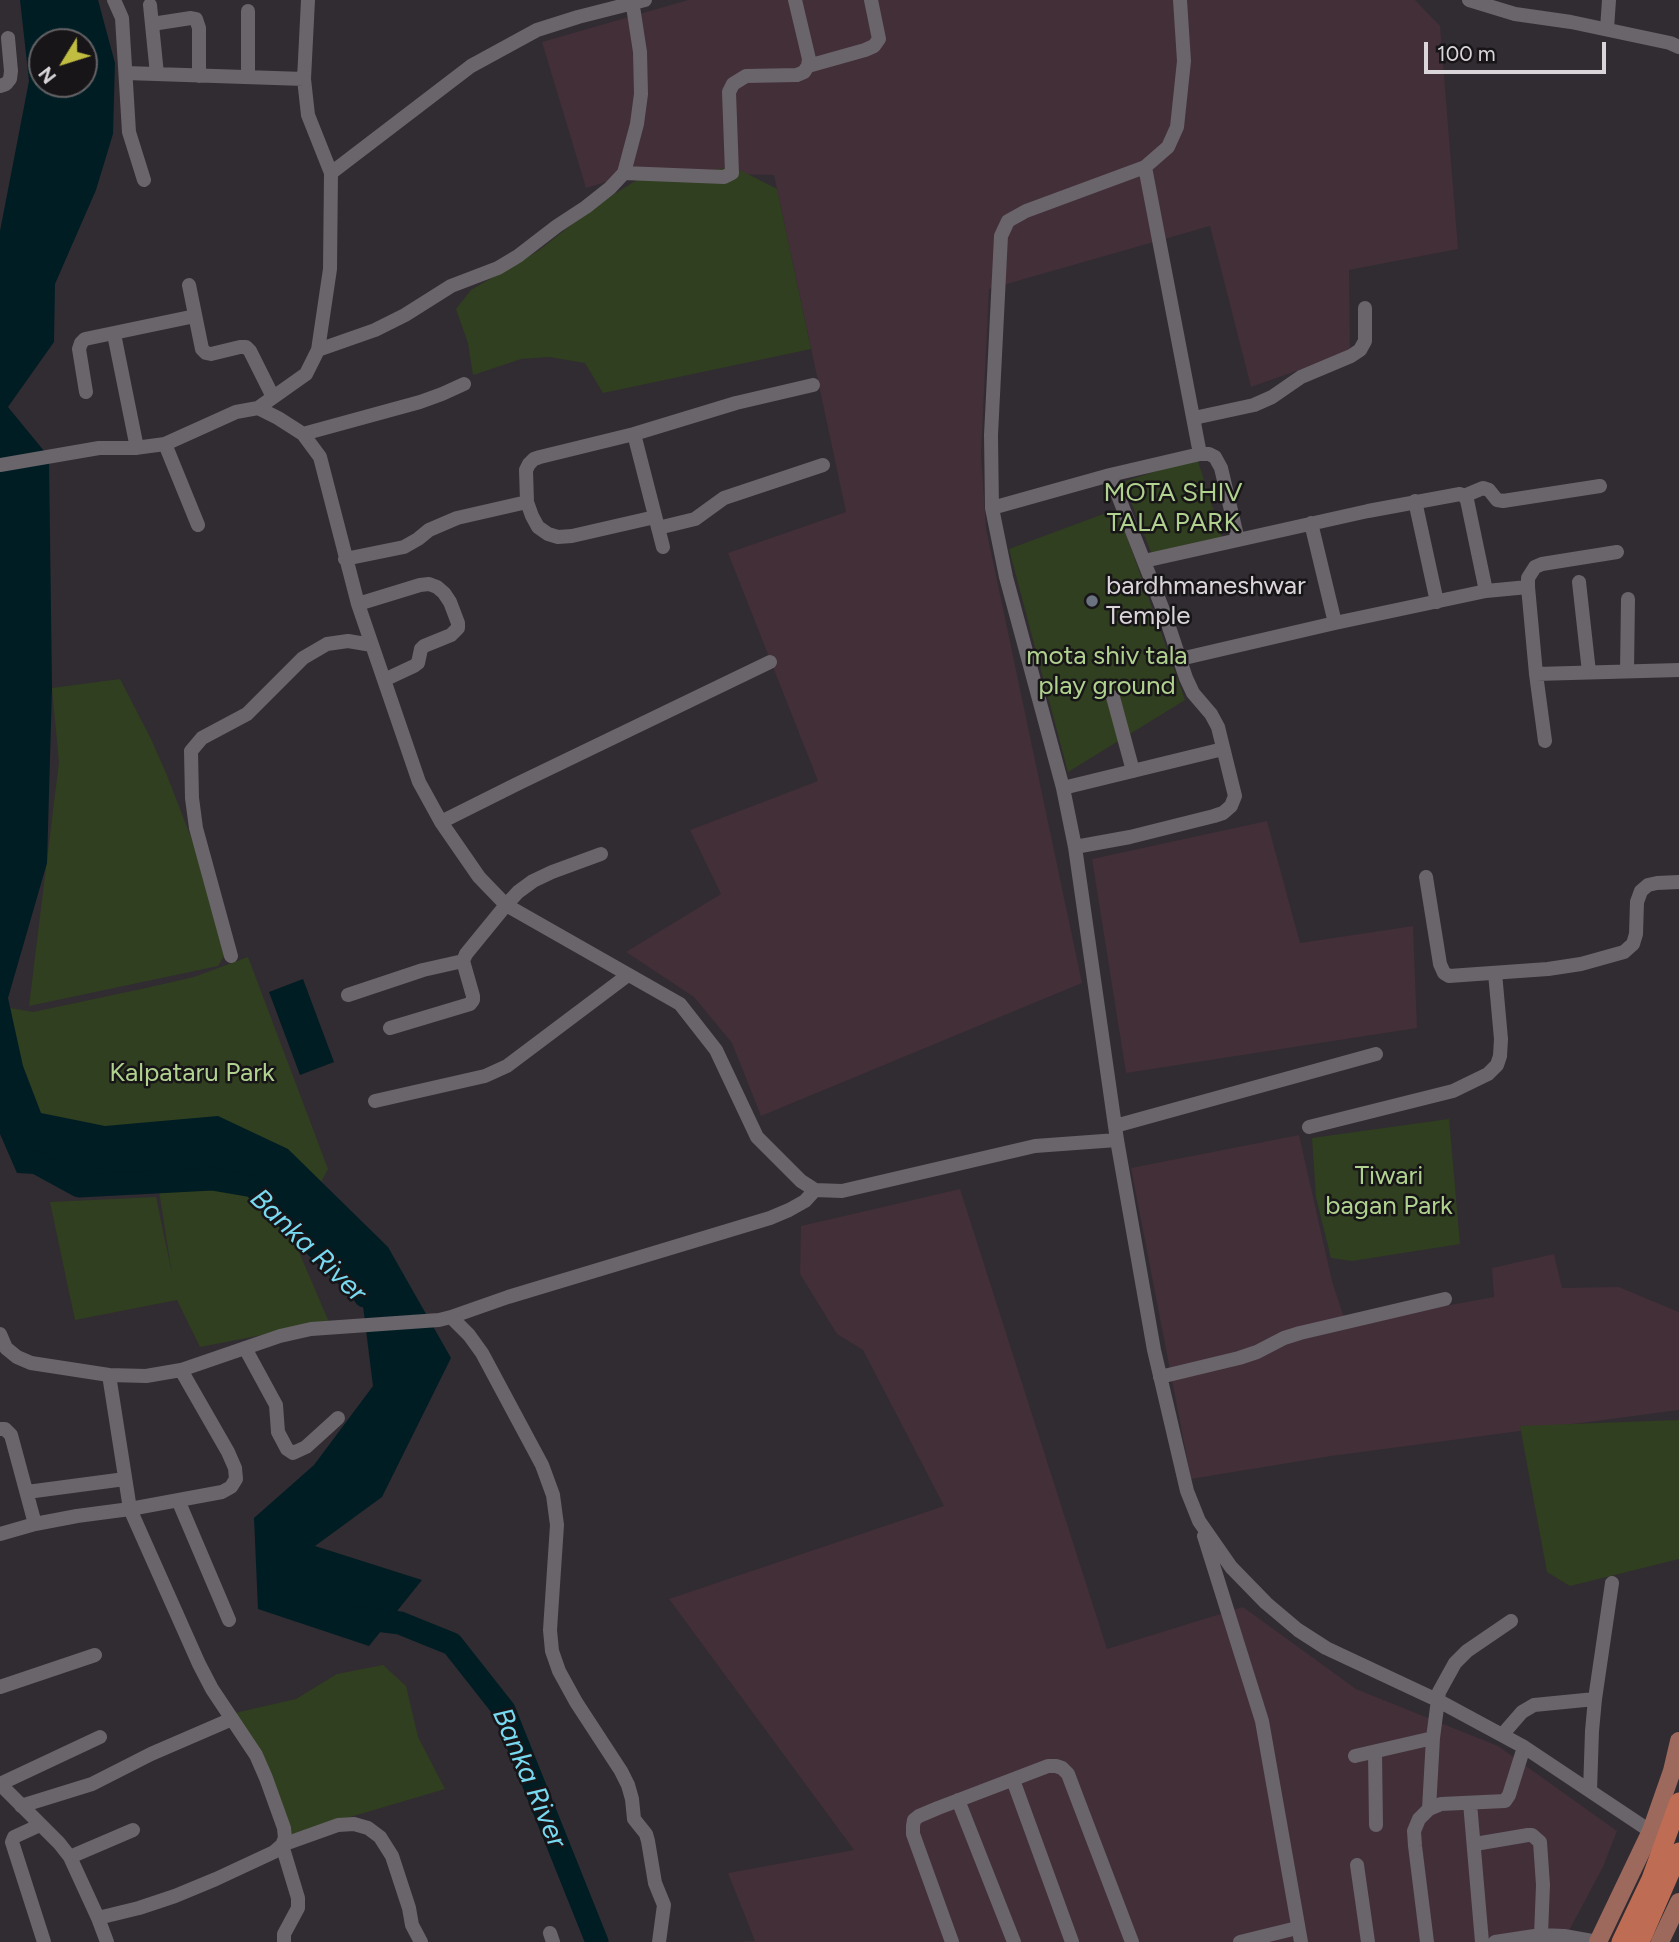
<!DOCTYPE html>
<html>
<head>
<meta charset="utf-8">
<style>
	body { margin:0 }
	#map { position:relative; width:1679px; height:1942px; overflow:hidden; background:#312c31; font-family:Figtree,sans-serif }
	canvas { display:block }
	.north { position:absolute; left:28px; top:28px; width:70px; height:70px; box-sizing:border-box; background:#171518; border:2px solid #656265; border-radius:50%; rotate:232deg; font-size:19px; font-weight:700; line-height:28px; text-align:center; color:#d9d5d9 }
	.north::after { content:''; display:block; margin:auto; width:24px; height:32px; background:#c1bd40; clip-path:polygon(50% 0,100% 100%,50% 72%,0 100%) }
	.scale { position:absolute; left:1424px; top:42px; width:182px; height:32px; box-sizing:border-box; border:4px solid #d9d5d9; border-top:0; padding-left:9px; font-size:21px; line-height:24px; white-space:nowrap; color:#d9d5d9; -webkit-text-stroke:5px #171518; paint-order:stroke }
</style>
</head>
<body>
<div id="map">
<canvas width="1679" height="1942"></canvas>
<div class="north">N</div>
<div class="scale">100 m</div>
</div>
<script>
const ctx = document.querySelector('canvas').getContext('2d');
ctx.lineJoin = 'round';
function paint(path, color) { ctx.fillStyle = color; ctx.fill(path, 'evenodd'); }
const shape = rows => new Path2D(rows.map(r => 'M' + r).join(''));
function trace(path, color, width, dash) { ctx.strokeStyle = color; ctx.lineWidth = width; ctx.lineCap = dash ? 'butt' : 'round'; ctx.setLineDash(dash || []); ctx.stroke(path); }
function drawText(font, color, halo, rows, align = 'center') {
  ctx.font = font + ' Figtree,sans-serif'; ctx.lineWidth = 5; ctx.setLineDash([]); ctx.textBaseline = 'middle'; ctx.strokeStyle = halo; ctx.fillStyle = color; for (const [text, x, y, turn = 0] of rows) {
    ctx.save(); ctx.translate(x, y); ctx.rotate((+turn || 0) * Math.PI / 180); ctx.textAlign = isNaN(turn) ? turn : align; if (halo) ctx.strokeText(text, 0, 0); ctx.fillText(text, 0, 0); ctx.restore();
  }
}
paint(shape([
	[688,0,1415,0,1440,26,1458,249,1349,270,1350,352,1251,387,1210,226,989,289,981,454,986,528,1082,983,761,1116,732,1043,694,997,626,952,721,894,690,830,818,781,728,553,846,512,774,175,639,172,586,188,542,42],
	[1267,821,1300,943,1413,926,1417,1028,1126,1073,1092,859],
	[1299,1135,1332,1281,1346,1324,1494,1297,1492,1268,1554,1254,1562,1288,1619,1287,1679,1312,1679,1410,1331,1456,1191,1479,1131,1168],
	[960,1189,1107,1649,1243,1607,1356,1689,1498,1746,1617,1831,1603,1867,1563,1942,733,1942,755,1941,728,1873,854,1850,669,1599,944,1506,863,1350,837,1334,800,1274,801,1226]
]), '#422f38');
paint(shape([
	[734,167,777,189,811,349,603,393,585,363,549,357,521,359,473,375,468,343,456,309,471,290,538,251,598,204,637,180],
	[1197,458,1223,540,1153,557,1123,482],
	[1117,509,1185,700,1068,772,1009,549],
	[120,679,151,739,166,773,232,943,218,966,29,1006,59,762,52,688],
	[248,957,328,1169,292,1236,329,1322,200,1347,177,1300,75,1320,50,1202,156,1197,172,1274,154,1159,47,1132,29,1097,10,1008,33,1012,146,988,194,977],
	[1449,1119,1460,1244,1352,1261,1331,1258,1316,1197,1312,1138],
	[1679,1420,1679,1559,1570,1586,1547,1572,1520,1426],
	[383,1665,406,1686,418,1737,445,1789,289,1835,235,1713,296,1699,337,1674]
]), '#303f1f');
paint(shape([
	[20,0,98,0,115,63,113,134,96,190,55,284,54,342,8,407,49,457,52,688,47,863,8,998,23,1066,41,1113,105,1126,218,1116,288,1149,388,1247,451,1358,382,1497,315,1546,422,1580,369,1646,258,1609,254,1518,314,1465,373,1386,361,1290,252,1186,17,1173,0,1134,0,231,29,81],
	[42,42,84,42,84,84,42,84],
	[303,979,334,1062,300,1075,269,992]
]), '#001d24');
trace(shape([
	[35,1162,79,1186,212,1179,253,1186,361,1290,365,1296],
	[360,1618,400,1623,452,1644,504,1710,597,1942]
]), '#001d24', 23);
trace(shape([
	[114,0,122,18,129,132,144,180],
	[308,0,304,79,308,115,331,173],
	[1180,0,1184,61,1177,127,1168,147,1145,167,1026,211,1008,221,1001,236,991,435,992,508,1006,577,1063,788,1075,847,1117,1140,1154,1350,1187,1491,1199,1521,1231,1567,1266,1603,1298,1630,1326,1648,1437,1700,1524,1747,1659,1837],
	[1469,0,1515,14,1571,22,1670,43,1679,47],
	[150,5,157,74],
	[152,24,191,18,196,19,199,28,199,76],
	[1607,29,1609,0],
	[808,66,865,50,874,46,879,39,871,0],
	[126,73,304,79],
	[248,77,248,11],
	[0,86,6,84,10,79,11,71,8,38],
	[1145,167,1200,454],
	[624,173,724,177,732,173,729,92,733,84,746,76,797,75,804,72,808,66,809,59,795,0],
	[189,285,202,349,206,353,211,354,240,347,246,347,250,351,273,397],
	[114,334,137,448],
	[318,350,375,330,405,315,451,286,498,268,518,256,557,226,586,207,610,188,624,173,637,124,641,94,640,52,632,0],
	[86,392,79,349,81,343,85,339,195,316],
	[258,408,278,418,303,434,320,457,358,604,419,782,441,822,479,877,506,905,680,1004,716,1050,757,1137,801,1181,815,1190,842,1191,1035,1146,1117,1140],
	[1194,418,1254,405,1272,397,1301,377,1351,356,1360,350,1365,341,1365,308],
	[303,434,420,402,442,394,464,384],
	[634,434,663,547],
	[165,444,198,525],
	[0,465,99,448,135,448,165,444,236,412,258,408,306,374,318,350,330,269,331,173,471,66,537,30,578,17,645,0],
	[1464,496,1483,488,1489,490,1497,500,1503,501,1600,486],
	[1415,501,1437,602],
	[992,508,1110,475,1200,454,1209,454,1215,457,1221,468,1238,540],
	[655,517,572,536,558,537,548,534,538,527,532,516,527,502,526,470,529,464,534,459,540,457,634,434,736,403,813,385],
	[1311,523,1335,623],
	[658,528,695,519,724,498,823,465],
	[345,559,404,547,418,539,429,530,457,518,527,502],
	[1144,561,1368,511,1460,494,1464,496,1467,500,1486,591],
	[1579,582,1589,672],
	[358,604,420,585,429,584,437,587,444,593,450,602,458,623,458,628,451,635,424,646,421,649,418,663,414,666,384,680],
	[1180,659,1335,623,1486,591,1528,587],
	[1627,671,1628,599],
	[1536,674,1679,670],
	[1113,697,1133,771],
	[1545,741,1536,674,1528,587,1528,578,1535,567,1542,564,1617,552],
	[1063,788,1223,749],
	[441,822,517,784,770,662],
	[1075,847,1130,837,1214,816,1223,813,1231,806,1235,796,1218,727,1211,714,1193,693,1186,678,1165,615,1110,475],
	[1426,877,1440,964,1444,973,1449,976,1548,969,1581,964,1624,952,1633,944,1636,934,1637,902,1641,891,1648,885,1657,883,1679,882],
	[231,956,196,828,192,798,191,751,202,738,247,714,303,658,327,644,348,641,372,645],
	[348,995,423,970,463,961],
	[390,1028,470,1004,473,1000,473,996,463,961,466,954,506,905,518,892,533,881,552,872,601,854],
	[375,1101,485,1076,507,1066,628,975],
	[1115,1126,1376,1054],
	[1309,1127,1453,1091,1488,1074,1497,1065,1500,1056,1501,1039,1495,973],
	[451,1317,469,1335,482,1353,542,1465,553,1495,557,1525,550,1630,552,1651,559,1671,576,1702,621,1771,628,1785,632,1799,634,1819,646,1834,648,1841,655,1883,664,1905,659,1942],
	[0,1334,6,1348,17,1357,31,1363,109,1375,146,1376,181,1370,280,1336,311,1329,439,1320,451,1317,508,1297,770,1218,789,1210,805,1201,815,1190],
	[245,1348,276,1405,278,1432,287,1449,293,1453,306,1447,338,1418],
	[1160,1377,1239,1358,1257,1352,1284,1338,1300,1333,1445,1299],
	[0,1429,5,1429,11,1435,35,1524],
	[27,1492,125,1479],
	[178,1500,229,1620],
	[0,1534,35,1524,77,1516,130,1509,222,1492,231,1487,236,1479,235,1468,228,1452,181,1370],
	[1204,1536,1262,1721,1301,1942],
	[0,1687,95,1655],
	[1502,1735,1522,1712,1534,1705,1595,1699],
	[1375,1752,1376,1825],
	[1355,1756,1433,1738],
	[1013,1780,1072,1942],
	[0,1784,59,1843,70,1857,98,1918,107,1942],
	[0,1784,100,1737],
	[1590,1791,1592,1731,1595,1699,1612,1583],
	[958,1800,1014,1942],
	[1470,1803,1482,1942],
	[21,1806,92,1784,151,1754,232,1719],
	[1429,1809,1433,1738,1439,1692,1455,1663,1467,1651,1511,1621],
	[40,1825,14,1837,12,1842,44,1942],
	[1475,1844,1528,1835,1532,1835,1540,1842,1543,1885,1541,1935],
	[70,1857,133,1830],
	[1357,1865,1368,1942],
	[98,1918,139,1908,175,1896,216,1879,274,1852,282,1845,285,1838,284,1828,266,1778,256,1755,212,1689,199,1664,130,1509,109,1375],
	[550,1933,553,1942],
	[284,1942,284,1934,298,1908,298,1898,282,1845,338,1825,354,1824,368,1828,380,1837,392,1856,409,1908,412,1925,421,1942],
	[952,1942,913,1834,913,1826,914,1820,919,1816,938,1808,1048,1766,1056,1766,1062,1768,1068,1774,1074,1790,1132,1942],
	[1240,1942,1297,1928],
	[1427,1942,1415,1846,1414,1831,1419,1819,1429,1809,1441,1804,1505,1801,1509,1795,1524,1747],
	[1495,1942,1541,1935,1564,1936,1598,1942]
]), '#6a646b', 14);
trace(shape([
	[1598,1942,1651,1831,1672,1771,1679,1741],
	[1660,1942,1679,1902]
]), '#9d695d', 18);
trace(shape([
	[1621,1942,1651,1879,1679,1802],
	[1640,1942,1679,1852]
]), '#bf6c54', 19);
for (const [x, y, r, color] of [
	[1092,601,7,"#6b7280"]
]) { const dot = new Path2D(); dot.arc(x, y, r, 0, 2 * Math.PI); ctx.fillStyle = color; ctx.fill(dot); trace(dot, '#171518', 2.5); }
drawText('26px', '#b1d28e', '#171518', [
	["MOTA SHIV",1173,493],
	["TALA PARK",1173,523],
	["mota shiv tala",1107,656],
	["play ground",1107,686],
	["Kalpataru Park",192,1073],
	["Tiwari",1389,1176],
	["bagan Park",1389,1206]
]);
drawText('26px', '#d9d5d9', '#171518', [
	["bardhmaneshwar",1106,586],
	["Temple",1106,616]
], 'left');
drawText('italic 28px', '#78daf0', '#171518', [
	["Banka River",308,1246,44],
	["Banka River",529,1778,67]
]);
</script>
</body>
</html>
